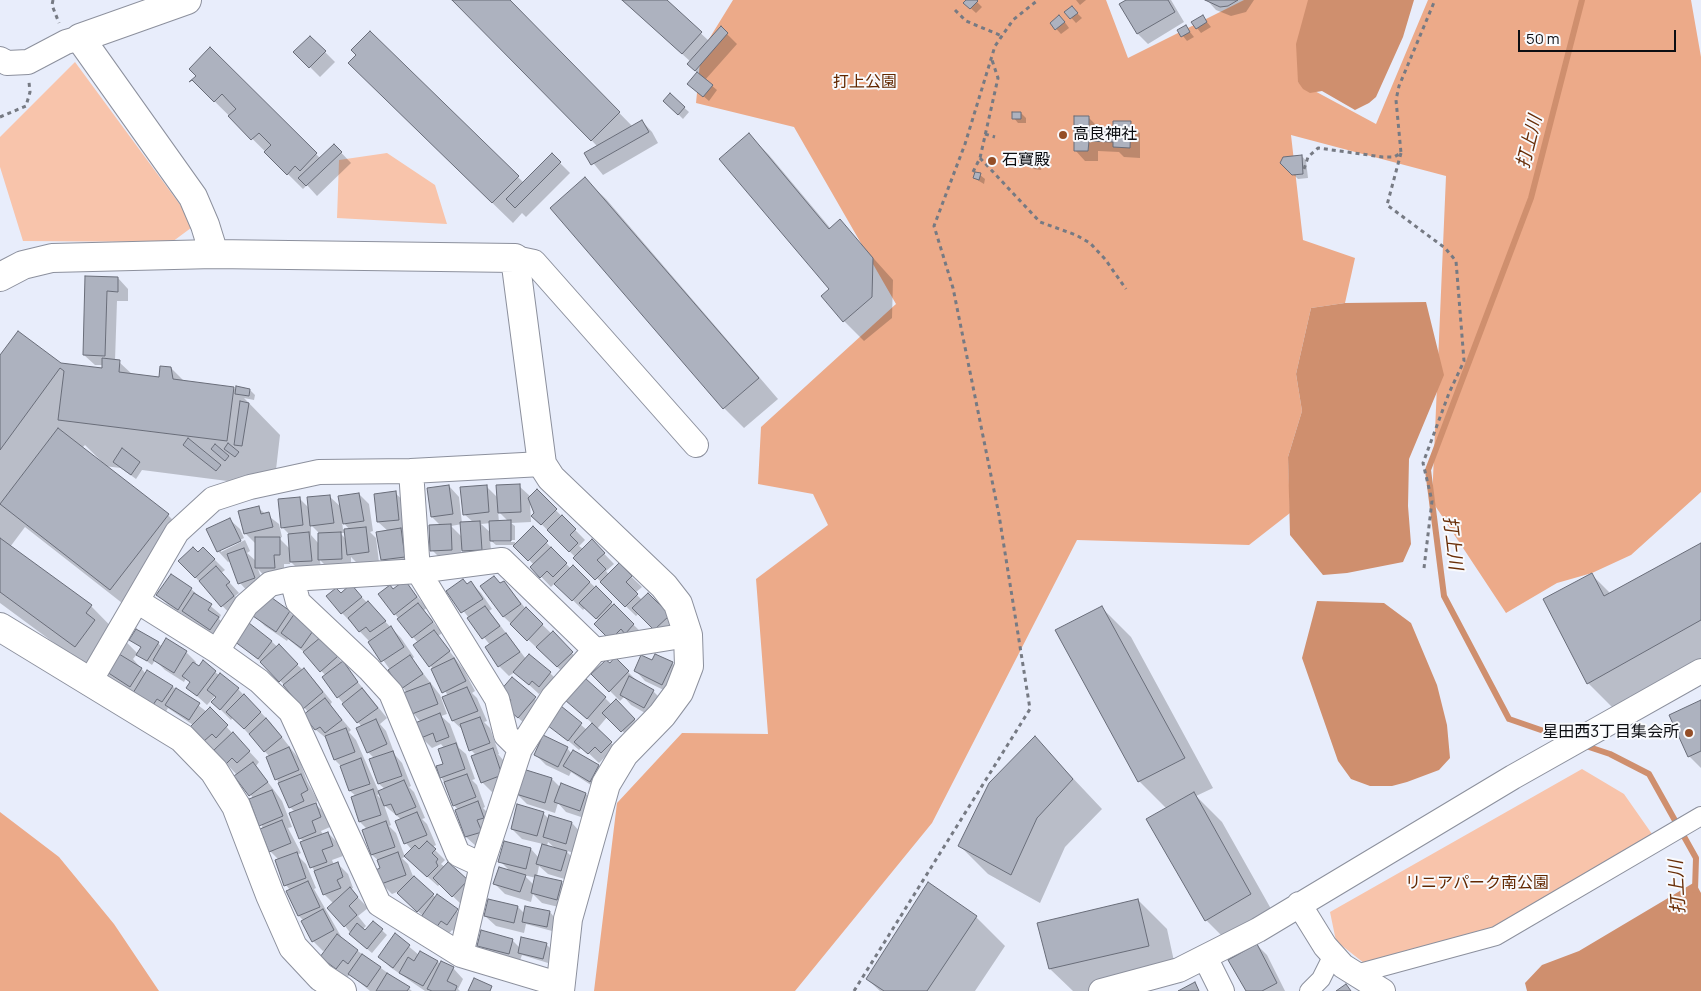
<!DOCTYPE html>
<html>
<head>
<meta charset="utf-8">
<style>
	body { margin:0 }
	#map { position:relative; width:1701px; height:991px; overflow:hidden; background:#e8edfb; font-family:Manrope,sans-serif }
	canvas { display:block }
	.scale { position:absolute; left:1518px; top:30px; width:158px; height:22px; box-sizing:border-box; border:2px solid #0c0e12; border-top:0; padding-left:6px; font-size:15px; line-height:18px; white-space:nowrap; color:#0c0e12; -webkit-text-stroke:4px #f9fafd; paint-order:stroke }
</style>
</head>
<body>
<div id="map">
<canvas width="1701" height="991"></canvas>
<div class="scale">50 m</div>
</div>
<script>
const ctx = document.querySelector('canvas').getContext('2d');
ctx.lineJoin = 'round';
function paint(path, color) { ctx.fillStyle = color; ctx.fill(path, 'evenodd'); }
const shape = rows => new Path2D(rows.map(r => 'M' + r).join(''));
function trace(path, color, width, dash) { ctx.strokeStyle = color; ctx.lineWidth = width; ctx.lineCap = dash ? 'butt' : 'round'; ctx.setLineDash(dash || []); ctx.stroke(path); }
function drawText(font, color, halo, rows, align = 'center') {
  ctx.font = font + ' Manrope,"Noto Sans JP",sans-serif'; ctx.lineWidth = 4; ctx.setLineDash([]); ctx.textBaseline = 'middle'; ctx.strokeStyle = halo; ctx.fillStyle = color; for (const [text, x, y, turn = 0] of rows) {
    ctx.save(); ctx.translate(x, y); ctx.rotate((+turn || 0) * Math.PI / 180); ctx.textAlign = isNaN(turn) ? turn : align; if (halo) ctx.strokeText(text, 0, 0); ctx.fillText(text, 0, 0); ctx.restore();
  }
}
paint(shape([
	[75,62,195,225,172,242,23,241,0,167,0,137],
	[387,153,435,185,447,224,337,218,339,160],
	[1582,769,1624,794,1652,834,1493,932,1369,967,1336,941,1330,912]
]), '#f8c4ab');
paint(shape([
	[733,0,1106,0,1128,58,1244,0,1312,0,1298,82,1376,124,1428,0,1691,0,1701,57,1701,492,1631,555,1592,573,1557,583,1506,613,1432,501,1446,176,1291,135,1303,240,1355,258,1345,303,1311,308,1296,374,1302,411,1288,457,1290,513,1249,545,1077,540,932,823,795,991,594,991,617,803,682,733,768,734,756,579,828,525,813,494,758,484,761,427,896,304,794,127,696,103,701,52],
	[0,812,59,857,114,924,159,991,0,991]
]), '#ecaa89');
paint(shape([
	[1308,0,1414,0,1403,37,1376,97,1369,103,1355,110,1322,91,1310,93,1303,89,1298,82,1296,44],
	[1426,302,1444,375,1409,459,1408,506,1411,544,1403,562,1347,573,1323,575,1290,535,1288,457,1302,411,1296,374,1311,308,1345,303],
	[1317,601,1384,603,1411,623,1437,685,1447,725,1450,758,1439,770,1407,782,1392,786,1370,786,1351,779,1338,761,1302,658],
	[1695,882,1701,893,1701,991,1527,991,1525,983,1542,965,1579,951]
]), '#cf8f6e');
paint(shape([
	[454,0,509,0,633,127,642,121,652,132,658,143,603,175,586,154,598,147],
	[622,0,665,0,709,41,727,34,737,44,705,80,717,90,709,101,694,88,697,73,689,64,691,62],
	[968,0,975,0,982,7,976,13,965,3],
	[1076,0,1086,0,1080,5],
	[1128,0,1171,0,1184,22,1148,44,1138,34],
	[1207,0,1254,0,1246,12,1231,16,1216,10],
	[1066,12,1076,12,1082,18,1076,23],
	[1203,17,1211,27,1201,33,1197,28],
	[1064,21,1069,28,1061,34,1051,23],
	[1186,27,1194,37,1187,41,1179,31],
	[370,32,524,183,552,155,570,173,526,217,522,213,513,223,370,84,358,55],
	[310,37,335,62,320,77,295,52],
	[210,49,320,158,334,145,351,163,317,196,307,185,303,189,193,80],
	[670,95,689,112,683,119,665,101],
	[1021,113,1026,118,1026,123,1018,123,1014,118],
	[1089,118,1099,128,1114,129,1130,123,1140,133,1140,158,1124,157,1119,152,1098,151,1098,161,1085,161,1075,150],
	[749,135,769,155,831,229,840,221,893,280,892,318,864,341,844,321,831,290],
	[1302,156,1306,161,1308,178,1298,179,1282,163],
	[1037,160,1042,165,1041,170,1034,169,1029,164],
	[980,175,985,179,984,184,974,178],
	[585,179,606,199,778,399,744,428,724,408],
	[86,277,118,278,128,289,128,301,117,301,115,361,119,362,133,375,160,378,171,368,185,382,234,388,236,391,250,390,255,395,254,400,244,398,280,435,274,487,142,470,136,479,121,468,104,466,168,515,188,536,131,610,25,527,10,547,91,606,138,654,142,648,131,640,158,643,162,647,186,652,196,662,194,665,215,672,238,689,271,723,299,759,307,781,318,801,314,803,326,814,330,827,321,831,323,835,328,833,338,843,343,856,332,860,334,865,338,864,348,874,353,888,350,889,368,908,358,916,366,926,363,929,365,931,373,922,387,935,372,953,355,939,345,926,333,903,324,894,302,843,304,842,300,838,295,812,290,807,267,758,270,757,233,717,231,720,213,702,217,698,215,696,207,705,188,688,191,683,186,678,184,682,165,670,155,660,152,665,137,654,133,659,146,674,177,689,207,712,210,709,259,762,256,766,282,801,292,827,288,828,301,853,297,855,306,864,316,888,314,889,343,940,412,991,370,991,350,974,347,978,321,957,327,949,323,951,313,941,304,921,299,916,288,891,290,890,286,885,279,860,270,851,253,798,237,775,192,727,193,725,168,708,164,715,126,687,122,693,0,603,0,357,103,369,103,365,95,365,84,355],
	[85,445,102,462,101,463,82,448],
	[449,486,459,497,462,523,473,522,464,514,486,486,498,498,519,486,531,497,537,491,585,540,579,546,583,549,592,541,614,564,606,571,609,575,619,565,642,587,635,593,642,600,648,594,679,626,665,640,639,613,636,616,533,516,536,513,530,501,531,522,511,523,515,526,515,540,494,540,494,542,515,542,515,546,533,528,571,569,573,567,596,588,644,635,621,649,599,621,585,608,583,610,555,583,551,587,532,567,534,565,515,545,496,545,490,540,492,559,473,561,461,549,462,559,442,560,432,550,441,526,432,517],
	[498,511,509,522,499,522],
	[491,523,491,533,481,524],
	[462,524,462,537,451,526],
	[395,493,406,503,409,530,402,530,411,539,415,567,392,570,382,560,388,531,378,522],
	[359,494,369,504,373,531,370,532,376,538,379,562,358,564,351,557,351,569,330,570,320,560,321,570,301,572,290,561,290,564,284,564,284,578,266,578,258,569,265,588,250,594,240,583,231,560,228,562,218,551,229,519,240,529,244,538,221,549,221,552,245,540,250,551,247,553,256,561,256,544,245,533,258,508,279,524,282,537,279,538,290,549,289,534,282,527,299,498,309,508,329,496,342,508],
	[342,521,350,530,343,530],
	[311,525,319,533,319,544,311,535],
	[340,533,345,533,346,539],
	[1701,545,1701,665,1617,712,1588,683,1592,575,1611,594],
	[203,548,225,570,221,573,239,593,235,596,243,606,232,616,180,561],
	[171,576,191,589,221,615,219,619,228,628,221,639,168,605,158,595],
	[405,582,427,608,424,610,442,633,438,636,464,670,475,691,472,693,477,698,487,721,484,722,490,728,499,754,498,754,503,760,512,785,492,792,482,782,476,755,471,750,464,731,453,721,444,697,448,696,418,643,395,614,394,590],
	[504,582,526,609,582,663,568,677,504,617,482,586],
	[471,583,481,593,492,609,489,611,526,659,550,673,560,683,549,696,543,690,539,694,515,672,509,676,499,666,490,645,448,591],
	[351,586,401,638,414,657,412,659,440,695,447,714,441,716,450,724,459,748,466,754,475,779,472,780,477,785,485,807,483,808,488,813,477,847,466,837,456,811,458,810,454,805,437,767,445,764,444,748,441,744,432,748,422,738,421,722,413,713,407,693,370,642,342,613,341,594],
	[1102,608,1131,637,1213,788,1196,796,1222,822,1279,923,1235,949,1206,920,1167,809,1139,781],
	[289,612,331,649,387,718,380,724,386,731,395,755,402,763,411,786,409,787,414,792,425,818,422,819,427,824,436,845,432,847,445,860,441,864,445,867,448,864,477,891,463,906,440,884,438,886,405,857,412,850,406,843,402,820,384,805,391,825,389,826,396,833,405,857,402,858,408,864,413,876,436,898,437,896,468,920,458,934,452,930,446,937,397,892,392,894,382,884,382,869,379,861,372,855,364,830,367,829,360,822,356,796,350,791,341,766,335,760,327,739,316,730,305,715,308,712,288,689,268,668,236,641,271,641,314,680,332,702,330,705,351,730,349,732,356,740,379,792,385,789,379,784,374,758,368,752,362,727,338,697,326,676,304,652,288,639,287,641,265,626,255,616],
	[380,794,384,802,377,795],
	[615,659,638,682,653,691,663,701,654,718,631,705,624,697,620,701,593,674],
	[653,662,672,663,682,674,672,694,645,681,635,670],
	[512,679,545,708,529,727,517,717,512,701],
	[605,698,612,705,616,701,644,729,632,741,608,716,597,729,621,753,612,762,606,756,599,763,582,747,579,750,549,724,561,708,587,730,593,724,577,710],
	[1701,701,1701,768,1689,756],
	[1035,738,1102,809,1065,847,1040,903,988,874,959,845],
	[567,748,572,754,573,752,599,766,609,777,600,791,571,772,569,776,546,765,535,754],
	[524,771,552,779,561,788,586,794,596,804,590,820,566,812,558,803,555,813,527,804,517,794],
	[543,813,549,819,550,817,572,823,582,834,576,854,565,850,577,862,571,881,548,874,539,866,537,876,561,882,571,892,567,909,542,903,533,894,531,902,505,894,495,884,510,871,500,861,531,849,539,858,543,844,522,839,512,829],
	[548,842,556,849,547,846],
	[524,875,536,878,534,885],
	[1138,900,1167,929,1177,975,1109,991,1073,991,1050,969],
	[518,907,525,914,550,912,554,917,552,931,526,924,524,933,496,926,485,916],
	[976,917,1005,946,975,991,880,991,867,979],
	[395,935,419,955,453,968,463,979,458,989,460,991,425,991,390,967,380,956],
	[512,940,520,948,546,944,551,949,548,963,522,955,519,963,488,955,478,945],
	[1257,945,1267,955,1285,991,1248,991]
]), '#0003');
trace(shape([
	[1567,739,1509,719,1444,596,1428,470,1531,198,1582,0],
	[1583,745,1610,754,1649,774,1696,858,1695,890]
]), '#cf8f6e', 6);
const building = shape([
	[452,0,510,0,620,112,591,141,452,0],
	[622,0,667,0,702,32,682,54,622,0],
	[966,0,977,0,978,1,970,9,963,3,966,0],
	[1126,0,1168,0,1175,12,1137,34,1119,4,1126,0],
	[1205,0,1238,0,1228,6,1220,7,1205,0],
	[1072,6,1078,13,1070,19,1064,12,1072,6],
	[1059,15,1065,22,1055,30,1050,23,1059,15],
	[1203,15,1207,22,1196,29,1191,22,1203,15],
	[1186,25,1190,32,1181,37,1177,30,1186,25],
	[721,26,728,33,695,71,687,64,721,26],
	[370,31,519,176,492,203,348,63,356,55,351,50,370,31],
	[310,36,326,51,309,68,293,52,310,36],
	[210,47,317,153,300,171,295,166,287,175,264,152,271,145,259,133,251,140,228,116,236,109,222,94,214,102,192,80,189,82,196,76,189,69,210,47],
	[697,72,713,85,703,97,687,84,697,72],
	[670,93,685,107,678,115,663,101,670,93],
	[1012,112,1021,112,1021,119,1012,119,1012,112],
	[1074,116,1089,116,1089,127,1113,128,1113,121,1131,121,1130,148,1113,147,1113,142,1089,141,1088,151,1074,151,1074,116],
	[642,120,649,132,591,165,584,153,642,120],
	[749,133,829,229,840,219,873,258,872,297,843,322,821,296,829,289,719,159,749,133],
	[334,144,342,152,306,186,298,178,334,144],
	[552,153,561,162,515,208,506,199,552,153],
	[1302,155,1303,174,1292,175,1280,163,1283,157,1302,155],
	[1029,158,1037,159,1037,166,1028,165,1029,158],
	[975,172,981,173,979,180,973,178,975,172],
	[585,177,759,378,723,409,550,208,585,177],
	[85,276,118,277,118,292,107,291,105,356,83,355,85,276],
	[18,331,61,363,102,368,102,358,120,360,119,372,159,377,160,366,171,367,173,379,234,387,227,441,58,420,64,371,60,368,0,450,0,355,18,331],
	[236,386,250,389,249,396,235,394,236,386],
	[240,401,249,403,242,446,234,445,240,401],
	[58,428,169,514,110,590,0,504,58,428],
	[188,438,221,465,216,471,183,445,188,438],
	[228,443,239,452,235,457,224,449,228,443],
	[215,444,229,456,225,461,211,449,215,444],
	[122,448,140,462,131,475,113,462,122,448],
	[520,484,521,512,498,513,496,485,520,484],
	[449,485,453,514,431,517,427,488,449,485],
	[487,485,489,512,463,515,460,487,487,485],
	[537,489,557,509,541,525,531,516,534,513,528,498,537,489],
	[396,491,399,520,377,522,374,494,396,491],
	[359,493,364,521,343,524,338,496,359,493],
	[330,495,334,523,310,526,307,497,330,495],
	[300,497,303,525,281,528,278,499,300,497],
	[259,506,261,514,269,512,273,527,244,534,238,511,259,506],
	[562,515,576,529,570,535,578,543,569,552,547,530,562,515],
	[230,518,241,541,217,552,206,529,230,518],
	[511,520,511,541,490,541,489,521,511,520],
	[480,521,482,550,462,551,460,522,480,521],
	[451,524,452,550,430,551,429,525,451,524],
	[533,526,548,541,528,561,513,546,533,526],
	[366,527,369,552,347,555,344,529,366,527],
	[401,528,405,557,381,560,376,532,401,528],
	[309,532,312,561,290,562,288,534,309,532],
	[341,532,342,559,318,560,318,533,341,532],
	[255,537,280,537,280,555,274,555,275,568,255,568,255,537],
	[0,538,92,605,86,613,95,620,75,647,0,592,0,538],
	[592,539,605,553,597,560,606,569,595,580,573,558,592,539],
	[1701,543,1701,620,1587,684,1543,599,1592,573,1604,596,1701,543],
	[193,547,198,552,203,547,215,559,195,578,178,561,193,547],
	[551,547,567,563,553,577,547,571,540,578,530,567,551,547],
	[244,548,255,578,238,584,227,554,244,548],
	[619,563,632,576,626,582,638,594,625,607,600,582,619,563],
	[573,565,590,582,572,601,554,584,573,565],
	[216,566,230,582,226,585,234,596,221,607,199,581,216,566],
	[171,574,192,588,178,610,156,595,171,574],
	[494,576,500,583,504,581,521,604,503,617,480,586,494,576],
	[463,579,467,584,471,581,483,599,461,613,446,591,463,579],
	[405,580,417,597,394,615,378,594,390,585,393,589,405,580],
	[351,584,362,597,341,614,326,596,336,588,341,593,351,584],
	[596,586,612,602,596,619,579,603,596,586],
	[194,593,212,604,208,610,219,617,210,630,182,611,194,593],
	[648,593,670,615,654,630,632,608,648,593],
	[268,595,290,611,276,632,253,616,268,595],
	[368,601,386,621,370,632,366,627,359,632,348,618,368,601],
	[418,603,433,622,412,638,397,619,418,603],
	[614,604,634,624,625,634,621,629,610,640,594,624,614,604],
	[485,606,500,626,482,639,467,618,485,606],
	[1102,606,1185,758,1138,782,1055,630,1102,606],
	[526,607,543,624,527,641,510,624,526,607],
	[295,613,315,628,301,648,281,633,295,613],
	[249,623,272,641,258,659,234,641,249,623],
	[391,626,404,647,381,662,368,642,391,626],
	[136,629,159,642,147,661,136,655,141,647,129,640,136,629],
	[434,630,450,651,429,667,413,645,434,630],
	[553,631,573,652,557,667,536,647,553,631],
	[506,633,520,652,498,667,485,647,506,633],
	[321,637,338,656,320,672,303,652,321,637],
	[166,638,187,651,174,673,153,660,166,638],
	[279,644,298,664,279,682,260,662,279,644],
	[119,654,142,668,130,687,107,672,119,654],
	[529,654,551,672,539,687,532,681,529,685,513,672,529,654],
	[655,654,673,662,662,685,634,671,641,655,652,660,655,654],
	[410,655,423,674,401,689,388,670,410,655],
	[615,657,629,671,609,692,591,674,606,660,610,663,615,657],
	[454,658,466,681,442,693,431,669,454,658],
	[203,660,216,671,197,696,186,688,190,682,182,676,193,662,199,666,203,660],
	[343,661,358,682,337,698,322,677,343,661],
	[304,668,323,692,303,709,283,685,304,668],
	[147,670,173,686,162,702,157,699,153,705,133,693,147,670],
	[220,673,239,688,220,710,211,702,216,697,207,690,220,673],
	[629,676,654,690,644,708,620,695,629,676],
	[512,677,536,697,518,718,505,707,511,700,500,691,512,677],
	[585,678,606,697,587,719,565,700,585,678],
	[430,683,438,704,412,714,403,693,430,683],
	[467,687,478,711,452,721,442,697,467,687],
	[176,688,200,703,189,720,165,705,176,688],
	[362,688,378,708,357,723,342,704,362,688],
	[244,694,261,712,244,729,226,712,244,694],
	[325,698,342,720,325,733,320,727,315,730,303,715,325,698],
	[616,699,635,719,621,732,602,713,616,699],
	[1701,700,1701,751,1688,757,1669,715,1701,700],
	[561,706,582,723,568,741,547,725,561,706],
	[210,707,228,725,216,738,212,734,204,741,190,727,210,707],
	[440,713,449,737,436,742,433,733,421,738,415,723,440,713],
	[480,717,490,743,469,751,460,724,480,717],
	[266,718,282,737,264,752,249,734,266,718],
	[376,719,387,744,367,753,356,728,376,719],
	[592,723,612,742,601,753,595,747,588,754,574,742,592,723],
	[346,728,355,752,334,760,325,736,346,728],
	[233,732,250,751,237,763,232,758,225,765,213,751,233,732],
	[543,735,568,747,558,767,534,755,543,735],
	[1035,736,1073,779,1037,818,1011,875,958,846,989,783,1035,736],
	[456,743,465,769,440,778,436,766,443,764,438,749,456,743],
	[289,747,299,770,275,780,266,757,289,747],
	[493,748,502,775,481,783,471,756,493,748],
	[573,750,599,765,590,782,563,766,573,750],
	[393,751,402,776,378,784,369,759,393,751],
	[361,758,370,784,349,791,340,766,361,758],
	[253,762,268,782,249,796,234,776,253,762],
	[523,769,552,778,545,803,516,794,523,769],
	[301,774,308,790,301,794,304,801,289,808,278,783,301,774],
	[467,774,476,797,453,806,444,782,467,774],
	[404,780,416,807,396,815,391,804,384,806,378,791,404,780],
	[561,783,586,793,580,811,554,802,561,783],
	[373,789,381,815,359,822,351,797,373,789],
	[272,790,283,816,259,826,249,799,272,790],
	[1194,792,1251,894,1205,921,1146,819,1194,792],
	[478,801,484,818,477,820,482,832,465,837,455,810,478,801],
	[316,803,321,817,312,821,316,832,299,839,289,813,316,803],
	[517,804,544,812,537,836,511,829,517,804],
	[417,812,427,835,404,844,395,821,417,812],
	[549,815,572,822,566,844,543,837,549,815],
	[282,820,291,843,269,852,260,829,282,820],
	[386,821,395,847,371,855,362,830,386,821],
	[328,832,333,846,322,850,327,862,310,868,300,842,328,832],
	[427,841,436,849,432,853,438,859,436,862,438,866,427,877,404,856,415,845,419,849,427,841],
	[504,841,531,848,526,869,498,862,504,841],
	[542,844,567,851,561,871,536,864,542,844],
	[297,852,306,878,284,886,275,860,297,852],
	[398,852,406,875,381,884,376,870,380,868,377,860,398,852],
	[338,862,343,877,337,880,341,888,323,895,314,871,338,862],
	[448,862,468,880,452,897,433,878,448,862],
	[499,867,526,875,520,892,493,884,499,867],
	[535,875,562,881,557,900,531,893,535,875],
	[414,876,434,894,417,912,397,893,414,876],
	[308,881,320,907,298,916,286,891,308,881],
	[928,882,977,916,927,991,884,991,866,979,928,882],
	[350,887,358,897,349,906,357,915,344,927,327,908,350,887],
	[437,894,458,909,447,925,441,921,436,928,421,917,437,894],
	[488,899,518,906,514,923,484,916,488,899],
	[1138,899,1149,946,1049,969,1037,923,1138,899],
	[525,906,550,911,547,927,522,922,525,906],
	[323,909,334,930,312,942,301,921,323,909],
	[373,921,383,929,367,949,349,934,357,923,365,930,373,921],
	[481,930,513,939,509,954,477,946,481,930],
	[395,933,410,945,393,968,378,957,395,933],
	[337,934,358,950,348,964,343,960,336,969,320,957,337,934],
	[521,937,547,943,543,959,518,953,521,937],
	[1257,944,1277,983,1262,991,1246,991,1228,960,1257,944],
	[420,951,438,961,423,986,399,973,408,957,414,961,420,951],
	[362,954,381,967,367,987,348,974,362,954],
	[441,961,454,967,447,981,457,986,455,991,432,991,427,989,441,961],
	[387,973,410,987,407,991,376,991,387,973],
	[474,978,492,986,490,991,468,991,474,978],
	[1195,982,1199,991,1178,991,1195,982],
	[1346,984,1351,991,1336,991,1346,984]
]);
paint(building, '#adb2bf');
trace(building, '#696d79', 1);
const pedestrian = shape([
	[1356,974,1496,936,1701,816],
	[1309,991,1321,979,1333,955]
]);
const minor = shape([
	[0,59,7,63,28,62,66,42,80,38],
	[515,258,534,262,696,445],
	[411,471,418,571,497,699,506,735,520,749],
	[292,579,298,602,369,669,391,693,458,854,482,865],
	[137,601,217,651,259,681,291,712,379,904,461,955,561,985],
	[217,651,246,605,270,584,292,579,418,571,502,560,595,650],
	[89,683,177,532,213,499,250,487,319,472,411,471,542,464],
	[1299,904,1325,946,1343,966,1383,991],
	[461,955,482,865,520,749,553,697,595,650,688,635],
	[1205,957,1222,991],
	[1101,991,1179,970,1258,930,1513,777,1701,671]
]);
const tertiary = shape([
	[187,0,80,38,193,197,205,225,214,254],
	[0,277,23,265,52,258,214,254,515,258,542,464,551,478,664,586,678,604,688,635,689,666,679,692,662,715,624,754,606,784,568,919,560,991],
	[0,627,182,738,214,771,236,806,270,895,293,947,321,977,342,991]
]);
trace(pedestrian, '#8c909d', 20);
trace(minor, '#8c909d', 26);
trace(tertiary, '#8c909d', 30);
trace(shape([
	[53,0,52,5,59,23],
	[955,10,966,21,1002,36],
	[0,117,26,106,30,92,29,82],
	[985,134,995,137],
	[1401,153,1387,205,1445,248,1456,261,1464,361,1449,393,1423,463,1432,501,1424,568],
	[980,158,1040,222,1076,235,1090,243,1105,259,1126,289],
	[1304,169,1308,157,1318,148,1383,157,1394,157,1401,153,1396,100,1399,86,1435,0],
	[973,172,980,158,998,78,992,60],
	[854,991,1030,709,999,515,953,288,934,226,965,144,995,46,1013,20,1038,0]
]), '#767a83', 3, [4, 4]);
trace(pedestrian, '#fff', 18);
trace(minor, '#fff', 24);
trace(tertiary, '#fff', 28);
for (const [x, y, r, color] of [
	[1063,135,5,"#944e27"],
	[992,161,5,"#944e27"],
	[1689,733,5,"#944e27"]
]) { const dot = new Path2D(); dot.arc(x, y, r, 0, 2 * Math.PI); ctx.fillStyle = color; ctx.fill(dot); trace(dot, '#f9fafd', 2); }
drawText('16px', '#632801', '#f9fafd', [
	["打上公園",865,83],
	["リニアパーク南公園",1477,884]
]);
drawText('16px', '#0c0e12', '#f9fafd', [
	["高良神社",1073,135],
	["石寶殿",1002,161],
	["星田西3丁目集会所",1679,733,"right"]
], 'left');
drawText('italic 18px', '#682d07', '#f9fafd', [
	["打上川",1530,142,-76],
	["打上川",1452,543,83],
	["打上川",1678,887,-93]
]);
</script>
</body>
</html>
